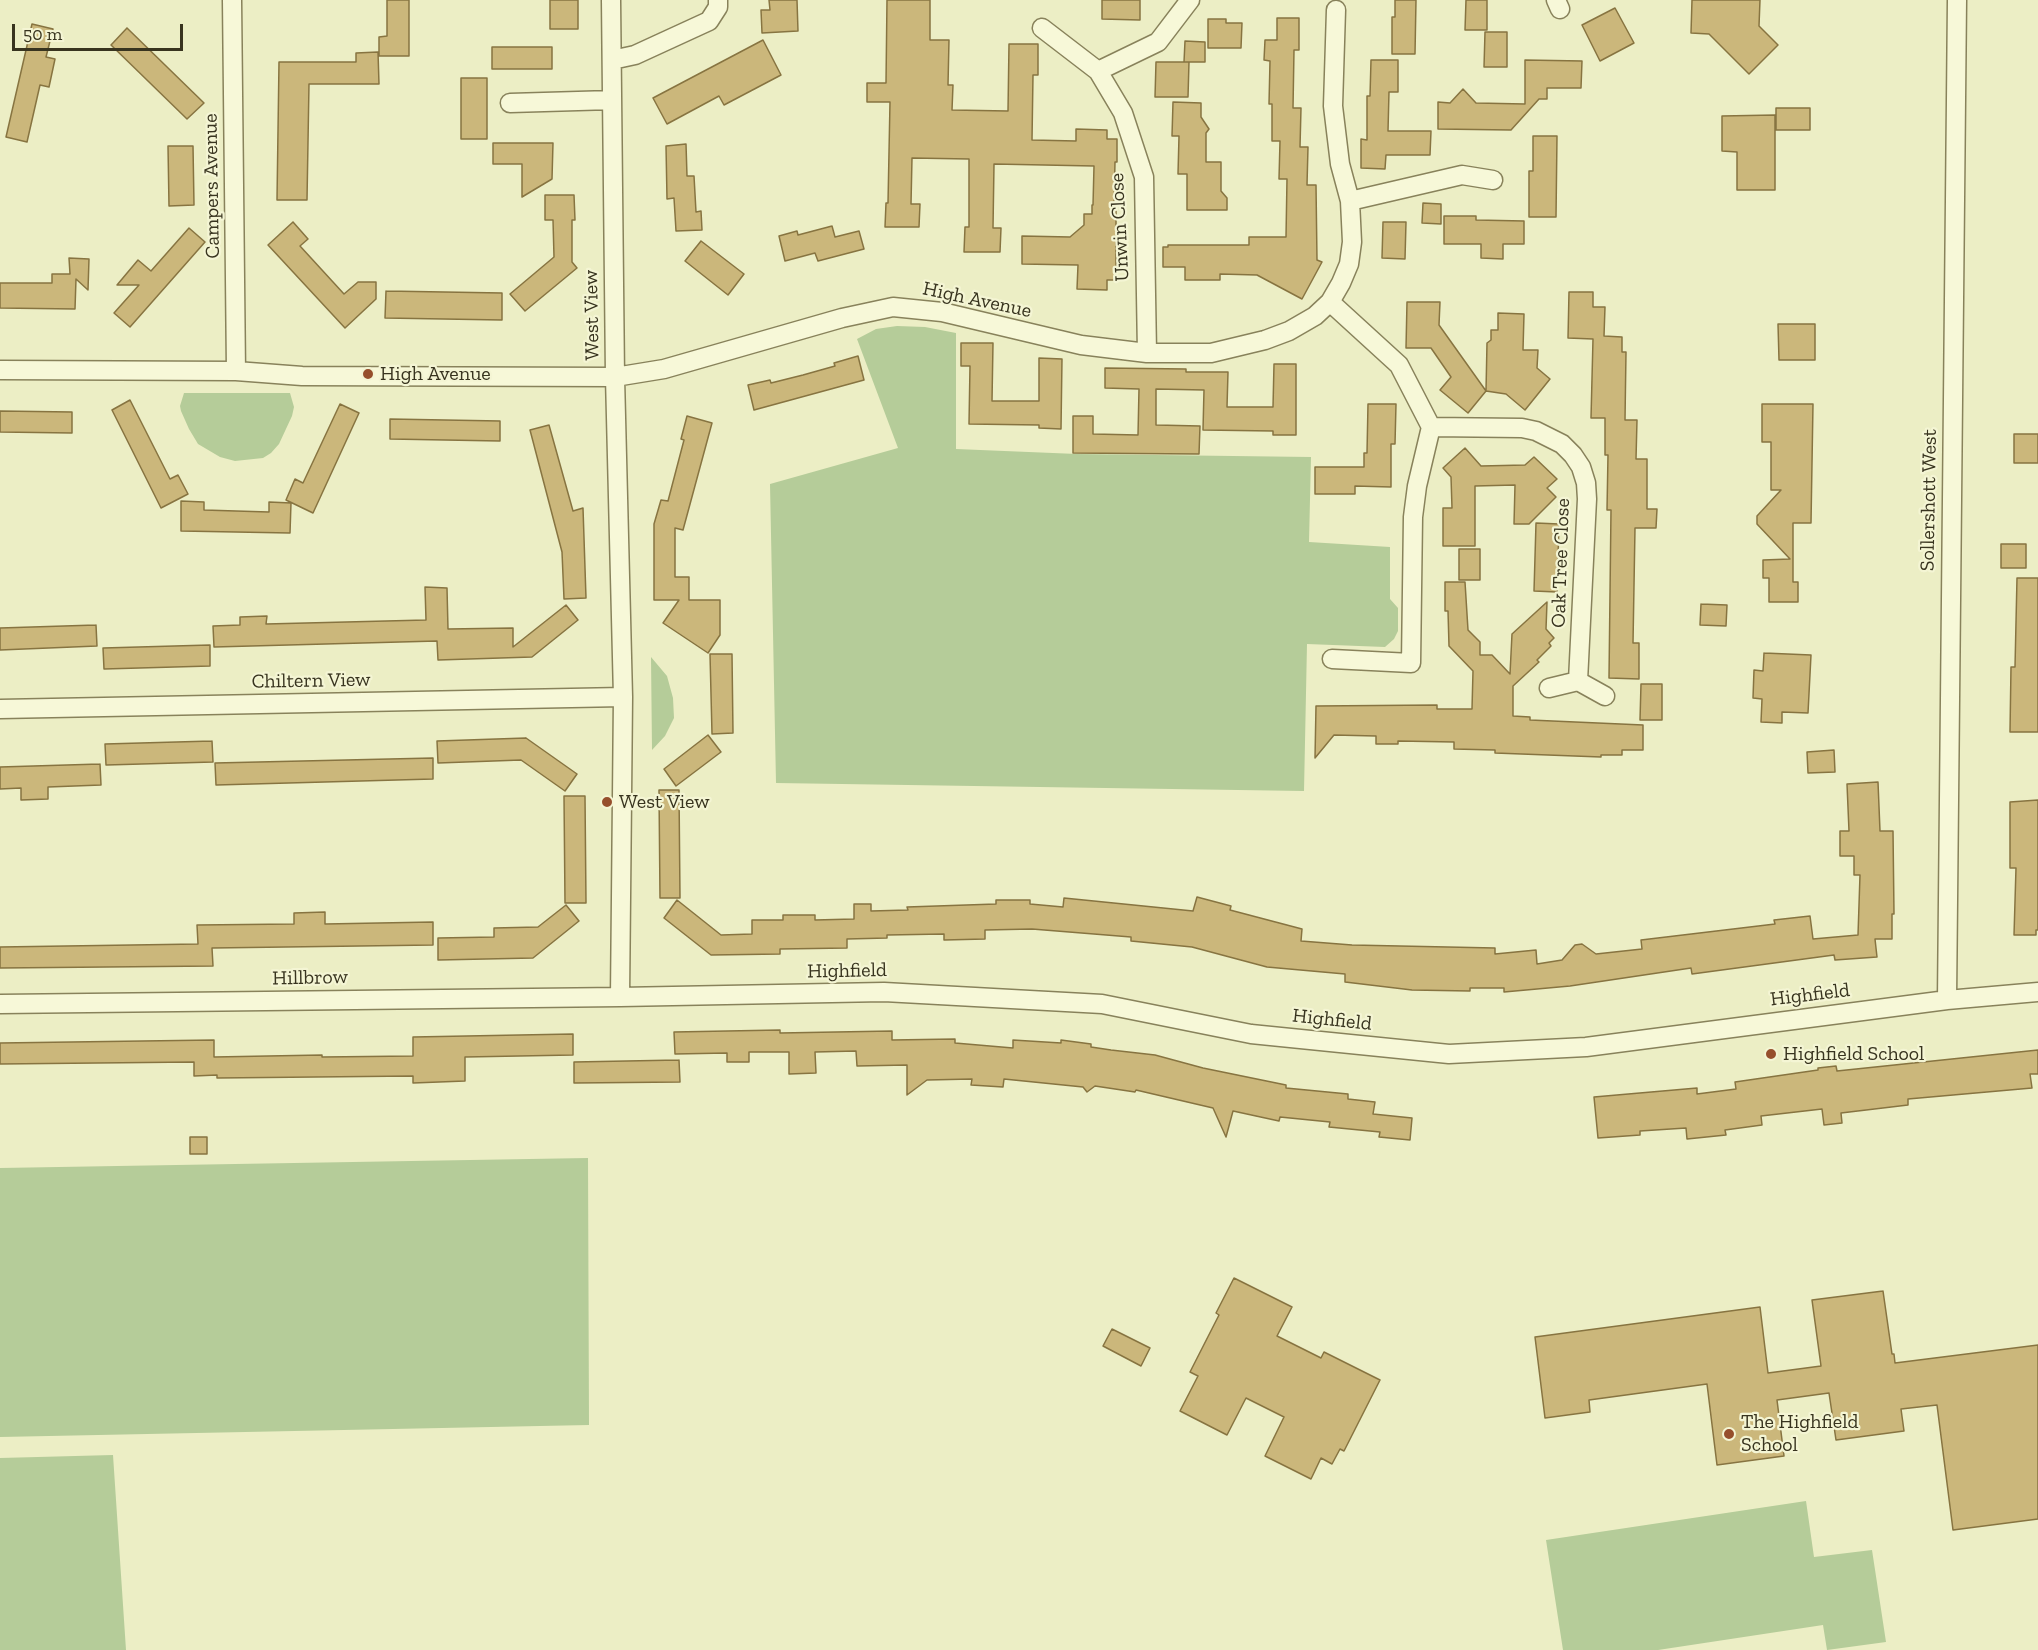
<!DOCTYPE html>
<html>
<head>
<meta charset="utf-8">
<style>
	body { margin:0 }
	#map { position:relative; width:2038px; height:1650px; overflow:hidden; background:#eceec5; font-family:"Zilla Slab",serif }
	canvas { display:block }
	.scale { position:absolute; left:12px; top:24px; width:171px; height:27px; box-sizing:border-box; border:3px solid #38341f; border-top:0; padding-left:8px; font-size:18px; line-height:21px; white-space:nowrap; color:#38341f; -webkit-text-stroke:4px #f4f5d4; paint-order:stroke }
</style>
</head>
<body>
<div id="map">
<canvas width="2038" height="1650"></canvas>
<div class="scale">50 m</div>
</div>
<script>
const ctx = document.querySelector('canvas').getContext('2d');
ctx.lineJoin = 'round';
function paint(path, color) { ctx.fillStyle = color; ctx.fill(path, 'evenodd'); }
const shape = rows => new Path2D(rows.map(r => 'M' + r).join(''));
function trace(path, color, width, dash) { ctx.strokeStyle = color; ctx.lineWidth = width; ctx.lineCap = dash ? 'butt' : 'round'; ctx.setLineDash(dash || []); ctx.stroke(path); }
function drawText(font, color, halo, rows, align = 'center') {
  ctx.font = font + ' "Zilla Slab",serif'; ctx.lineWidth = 4.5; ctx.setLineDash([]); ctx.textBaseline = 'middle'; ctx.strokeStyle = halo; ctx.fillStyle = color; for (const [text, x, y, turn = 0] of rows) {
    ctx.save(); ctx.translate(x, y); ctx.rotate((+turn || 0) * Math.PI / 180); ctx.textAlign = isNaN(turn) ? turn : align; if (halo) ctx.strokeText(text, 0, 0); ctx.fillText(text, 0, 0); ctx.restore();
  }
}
paint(shape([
	[897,326,925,327,956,333,956,449,1077,454,1311,457,1309,542,1390,547,1390,599,1398,608,1398,631,1394,639,1385,647,1307,644,1304,791,776,783,770,484,898,448,857,339,876,329],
	[184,393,290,393,294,407,292,416,279,444,271,453,263,458,235,461,220,457,198,444,189,429,181,411,180,406],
	[651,657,667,676,673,698,674,718,665,736,652,750],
	[588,1158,589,1425,0,1437,0,1168],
	[113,1455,126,1650,0,1650,0,1458],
	[1806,1501,1814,1557,1872,1550,1886,1642,1827,1650,1823,1625,1658,1650,1563,1650,1546,1540]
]), '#b5cc99');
const building = shape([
	[387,0,409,0,409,56,379,56,379,37,387,36,387,0],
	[550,0,578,0,578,29,550,29,550,0],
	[769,0,797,0,798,31,762,33,761,10,770,10,769,0],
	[887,0,930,0,930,40,949,40,948,85,953,85,952,110,1008,111,1009,44,1038,44,1038,75,1033,75,1032,140,1076,141,1076,129,1107,130,1107,139,1117,139,1117,162,1115,162,1114,205,1116,206,1116,280,1107,280,1107,290,1077,289,1078,265,1022,264,1022,236,1070,237,1084,225,1084,214,1092,214,1092,205,1093,205,1094,166,994,164,993,228,1001,228,1000,252,964,252,965,227,969,227,969,159,912,158,911,204,920,204,919,227,885,227,886,203,888,203,890,102,867,102,867,83,886,83,887,0],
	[1102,0,1140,0,1140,20,1102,19,1102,0],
	[1395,0,1416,0,1415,54,1392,54,1392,17,1395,17,1395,0],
	[1466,0,1487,0,1487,30,1465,30,1466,0],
	[1692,0,1760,0,1759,26,1778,45,1749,74,1709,34,1691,33,1692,0],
	[1615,8,1634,43,1600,61,1582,25,1615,8],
	[1277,18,1299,18,1299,50,1294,50,1293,108,1301,108,1300,147,1308,147,1307,185,1316,185,1317,260,1322,262,1302,299,1257,275,1220,274,1220,280,1185,280,1185,267,1163,267,1163,247,1168,247,1168,245,1249,245,1249,237,1286,237,1287,179,1279,179,1280,141,1272,141,1272,104,1269,104,1270,61,1264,60,1265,40,1277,40,1277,18],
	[1208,19,1226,19,1226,23,1242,23,1241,48,1208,48,1208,19],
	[32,24,53,29,46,57,55,59,49,87,40,85,27,142,6,137,32,24],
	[127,28,204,103,187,119,111,45,127,28],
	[1485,32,1507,32,1507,67,1484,67,1485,32],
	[763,40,781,75,724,105,719,96,667,124,653,98,763,40],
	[1185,41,1205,42,1205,62,1184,62,1185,41],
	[492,47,552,47,552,69,492,69,492,47],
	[378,52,379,84,309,84,307,200,277,200,279,62,356,62,356,53,378,52],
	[1371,60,1398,60,1398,92,1389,92,1388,131,1431,131,1430,155,1386,155,1385,169,1361,168,1361,139,1367,140,1367,96,1370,96,1371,60],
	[1525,60,1582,61,1581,88,1547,88,1547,99,1539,99,1511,130,1438,129,1438,102,1450,103,1463,89,1476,103,1525,104,1525,60],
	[1156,62,1189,62,1188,97,1155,97,1156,62],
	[461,78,487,78,487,139,461,139,461,78],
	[1173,102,1201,103,1201,117,1209,129,1206,133,1206,162,1221,162,1221,191,1227,198,1227,210,1187,210,1187,174,1178,174,1179,136,1172,136,1173,102],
	[1776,108,1810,108,1810,130,1776,130,1776,108],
	[1775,115,1775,190,1737,190,1737,152,1722,151,1722,116,1775,115],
	[1533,136,1557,136,1556,217,1529,217,1529,171,1533,171,1533,136],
	[493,143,553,143,552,179,522,197,522,164,493,164,493,143],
	[686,144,687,176,694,176,696,212,701,211,702,230,676,231,674,198,667,199,666,146,686,144],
	[168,146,193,146,194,205,169,206,168,146],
	[545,195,574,195,575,220,572,220,572,262,577,268,525,311,510,294,554,257,553,220,545,220,545,195],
	[1423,203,1441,204,1441,224,1422,223,1423,203],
	[1444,216,1476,216,1476,220,1524,221,1524,244,1503,244,1503,259,1481,258,1481,244,1444,244,1444,216],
	[293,222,308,239,300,246,344,294,358,282,376,282,376,299,345,328,268,245,293,222],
	[1383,222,1406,222,1405,259,1382,258,1383,222],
	[832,226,835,237,859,231,864,249,818,261,815,253,785,261,779,236,797,231,798,235,832,226],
	[189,228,205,242,130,327,114,313,139,285,117,285,138,260,151,271,189,228],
	[701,241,744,274,728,295,685,261,701,241],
	[69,258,89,259,88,290,76,279,75,309,0,308,0,283,52,283,52,274,70,274,69,258],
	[386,291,502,293,502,320,385,318,386,291],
	[1569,292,1593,292,1593,307,1605,307,1604,336,1622,337,1622,352,1626,352,1625,420,1637,420,1636,459,1647,459,1647,509,1657,509,1656,528,1635,528,1633,643,1639,643,1639,679,1609,678,1611,510,1607,510,1608,455,1605,455,1605,418,1591,418,1593,339,1568,338,1569,292],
	[1407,302,1440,302,1439,325,1486,391,1487,343,1491,340,1491,330,1498,330,1498,313,1524,314,1523,350,1538,350,1537,368,1550,379,1525,410,1506,394,1486,391,1468,413,1440,390,1451,377,1431,348,1406,348,1407,302],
	[1778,324,1815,324,1815,360,1779,360,1778,324],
	[961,343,993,343,992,401,1039,401,1039,358,1062,359,1061,429,1039,428,1039,425,969,424,970,366,961,366,961,343],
	[858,356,864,380,754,410,748,385,770,380,771,383,803,375,835,366,834,363,858,356],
	[1274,364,1296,364,1296,435,1273,435,1273,431,1203,430,1204,390,1156,389,1156,425,1200,426,1199,454,1073,453,1073,416,1093,416,1093,434,1138,435,1139,389,1105,388,1105,368,1186,369,1186,372,1228,372,1227,407,1273,407,1274,364],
	[130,400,170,479,178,475,188,494,161,508,112,410,130,400],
	[340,404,359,413,313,513,286,500,295,479,303,483,340,404],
	[1368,404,1396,404,1395,444,1391,444,1391,487,1355,486,1355,494,1315,494,1315,467,1364,467,1364,453,1367,453,1368,404],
	[1762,404,1813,404,1811,523,1793,523,1793,582,1798,582,1798,602,1769,602,1769,578,1763,578,1763,560,1790,559,1757,524,1757,516,1781,490,1771,490,1771,442,1762,442,1762,404],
	[0,411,72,412,72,433,0,432,0,411],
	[687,416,712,423,683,530,675,528,675,577,689,577,689,600,720,600,720,635,708,653,663,623,679,600,654,600,654,524,661,500,668,501,684,440,681,439,687,416],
	[390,419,500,421,500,441,390,439,390,419],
	[549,425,573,511,583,508,586,598,564,599,562,552,530,430,549,425],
	[2014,434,2038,434,2038,463,2014,463,2014,434],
	[1465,448,1481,466,1525,465,1534,457,1557,479,1547,488,1556,497,1529,524,1514,524,1515,485,1475,486,1475,546,1443,546,1443,508,1452,508,1451,477,1443,468,1465,448],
	[181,501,204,502,204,510,236,511,269,512,269,502,291,503,290,533,181,531,181,501],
	[1536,523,1559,524,1557,592,1534,591,1536,523],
	[2001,544,2026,544,2026,568,2001,568,2001,544],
	[1459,549,1480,549,1480,580,1459,580,1459,549],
	[2017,578,2038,578,2038,732,2010,732,2011,667,2015,667,2017,578],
	[1445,582,1465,582,1468,630,1480,642,1480,655,1492,655,1510,674,1512,634,1547,602,1546,629,1554,638,1549,643,1551,646,1537,660,1539,662,1513,686,1513,716,1530,717,1530,720,1643,725,1643,750,1622,750,1622,755,1601,755,1601,757,1495,753,1495,750,1454,749,1454,742,1398,741,1398,744,1376,744,1376,736,1334,735,1315,758,1316,706,1437,705,1437,709,1472,709,1473,671,1449,646,1448,611,1445,611,1445,582],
	[425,587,447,588,448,629,513,628,513,647,566,605,578,620,532,657,438,660,437,641,214,647,213,626,240,625,240,617,267,616,266,624,426,620,425,587],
	[1701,604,1727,605,1726,626,1700,625,1701,604],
	[96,625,97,646,0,650,0,628,96,625],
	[210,645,210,666,104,669,103,648,210,645],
	[1764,653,1811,655,1808,713,1782,712,1782,723,1761,722,1762,699,1753,698,1754,670,1763,671,1764,653],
	[710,654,732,654,733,733,712,734,710,654],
	[1641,684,1662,684,1662,720,1640,720,1641,684],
	[708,735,721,752,676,786,664,769,708,735],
	[526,738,577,774,565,791,521,760,438,763,437,741,526,738],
	[212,741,213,762,106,765,105,744,212,741],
	[1834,750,1835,772,1808,773,1807,752,1834,750],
	[433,758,433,779,216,785,215,763,433,758],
	[100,764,101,785,48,787,48,799,21,800,21,788,0,789,0,767,100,764],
	[1878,782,1880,831,1893,831,1894,914,1892,914,1892,939,1875,939,1877,957,1835,960,1834,955,1692,974,1691,968,1570,986,1504,992,1504,988,1470,988,1470,991,1412,990,1345,982,1345,974,1267,967,1192,947,1131,941,1131,937,1032,929,985,930,985,939,944,940,944,934,887,935,887,938,847,939,847,948,780,949,780,954,711,955,664,918,677,900,721,935,752,934,752,920,783,920,783,915,815,915,815,920,854,919,854,904,871,904,871,911,908,910,907,907,996,904,996,900,1030,900,1030,904,1063,907,1064,898,1193,911,1197,897,1231,906,1230,910,1302,929,1301,941,1352,945,1495,948,1495,954,1536,950,1537,964,1562,960,1575,945,1582,944,1596,954,1642,949,1641,940,1775,924,1774,920,1810,916,1813,939,1858,935,1860,875,1854,875,1854,856,1840,856,1840,831,1849,831,1847,784,1878,782],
	[659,790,679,790,680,898,660,898,659,790],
	[564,796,585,796,586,903,565,903,564,796],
	[2038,800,2038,930,2036,930,2036,935,2014,935,2016,868,2010,868,2010,802,2038,800],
	[566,905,579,921,533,958,438,960,438,938,494,937,494,928,538,927,566,905],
	[325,912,325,924,433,922,433,945,212,948,213,966,0,968,0,947,198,944,197,925,294,924,294,913,325,912],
	[780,1030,780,1033,892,1031,892,1040,955,1039,955,1043,1013,1048,1013,1040,1061,1043,1061,1040,1091,1044,1091,1047,1111,1050,1155,1055,1203,1068,1286,1085,1286,1088,1348,1094,1348,1099,1375,1102,1373,1114,1412,1118,1410,1140,1379,1137,1380,1132,1329,1127,1330,1122,1280,1117,1279,1121,1233,1111,1226,1137,1213,1108,1136,1090,1135,1092,1095,1086,1087,1092,1083,1087,1004,1079,1003,1087,971,1085,972,1079,927,1080,907,1095,907,1065,857,1066,856,1051,815,1052,816,1073,789,1074,789,1052,749,1052,749,1062,727,1062,727,1053,675,1054,674,1032,780,1030],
	[573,1034,573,1055,465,1057,465,1081,413,1083,413,1076,217,1078,217,1075,194,1076,194,1062,0,1064,0,1043,214,1040,214,1057,322,1055,322,1057,413,1056,413,1037,573,1034],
	[2038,1050,2038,1074,2030,1074,2032,1088,1908,1099,1908,1105,1841,1113,1842,1123,1824,1125,1822,1109,1761,1116,1762,1125,1725,1130,1726,1135,1687,1139,1686,1128,1640,1131,1640,1135,1598,1138,1594,1097,1697,1088,1697,1094,1736,1089,1735,1082,1818,1070,1818,1068,1836,1066,1837,1071,2038,1050],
	[679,1060,680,1082,574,1083,574,1062,679,1060],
	[190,1137,207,1137,207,1154,190,1154,190,1137],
	[1234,1278,1292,1307,1277,1336,1321,1358,1324,1352,1380,1380,1344,1451,1340,1449,1332,1464,1321,1458,1311,1479,1265,1456,1284,1417,1246,1398,1227,1435,1180,1411,1198,1376,1190,1372,1219,1315,1216,1313,1234,1278],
	[1883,1291,1892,1354,1894,1354,1895,1363,2038,1345,2038,1519,1953,1530,1937,1405,1901,1409,1904,1431,1836,1440,1829,1393,1777,1400,1784,1456,1717,1465,1707,1384,1589,1400,1590,1412,1545,1418,1535,1337,1760,1307,1768,1373,1821,1366,1812,1300,1883,1291],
	[1112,1329,1150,1348,1141,1366,1103,1346,1112,1329]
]);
paint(building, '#cbb77b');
trace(building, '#877441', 1.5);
const street = shape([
	[232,0,236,371],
	[611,0,615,377,623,697,620,997],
	[1556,0,1560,9],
	[1042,28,1098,71,1123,113,1144,177,1147,353],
	[612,60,635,55,709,21,718,7,718,0],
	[1098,71,1158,42,1190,0],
	[510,103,612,100],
	[1350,201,1462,175,1493,180],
	[1330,302,1399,365,1431,427,1417,486,1413,517,1411,663,1332,659],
	[0,370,236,371,302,376,615,377,664,369,842,318,893,307,942,312,1081,345,1147,353,1211,353,1265,340,1289,331,1315,316,1330,302,1341,283,1349,264,1352,242,1350,201,1340,164,1333,106,1336,10],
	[1431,427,1522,428,1536,431,1562,444,1573,455,1581,467,1586,483,1587,499,1578,681],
	[1549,688,1578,681,1605,696],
	[0,709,623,697],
	[1947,1000,1957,0],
	[0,1004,620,997,884,992,1102,1004,1251,1034,1449,1054,1586,1047,1947,1000,2038,992]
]);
trace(street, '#88825b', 21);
trace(street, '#f7f8d8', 18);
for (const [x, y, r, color] of [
	[368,374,6,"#964f2c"],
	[607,802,6,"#964f2c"],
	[1771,1054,6,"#964f2c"],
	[1729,1434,6,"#964f2c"]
]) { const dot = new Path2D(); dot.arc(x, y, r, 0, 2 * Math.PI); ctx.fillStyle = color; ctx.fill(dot); trace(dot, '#f4f5d4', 2); }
drawText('20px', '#38341f', '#f4f5d4', [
	["Campers Avenue",212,186,-91],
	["Unwin Close",1120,227,-93],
	["High Avenue",977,300,12],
	["West View",592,315,-91],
	["Sollershott West",1929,500,-89],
	["Oak Tree Close",1561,563,-88],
	["Chiltern View",311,681,-1],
	["Highfield",847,971,-1],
	["Hillbrow",310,978,-1],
	["Highfield",1810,995,-7],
	["Highfield",1332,1020,6]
]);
drawText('20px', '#38341f', '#f4f5d4', [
	["High Avenue",380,374],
	["West View",619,802],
	["Highfield School",1783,1054],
	["The Highfield",1741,1422],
	["School",1741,1445]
], 'left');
</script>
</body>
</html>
